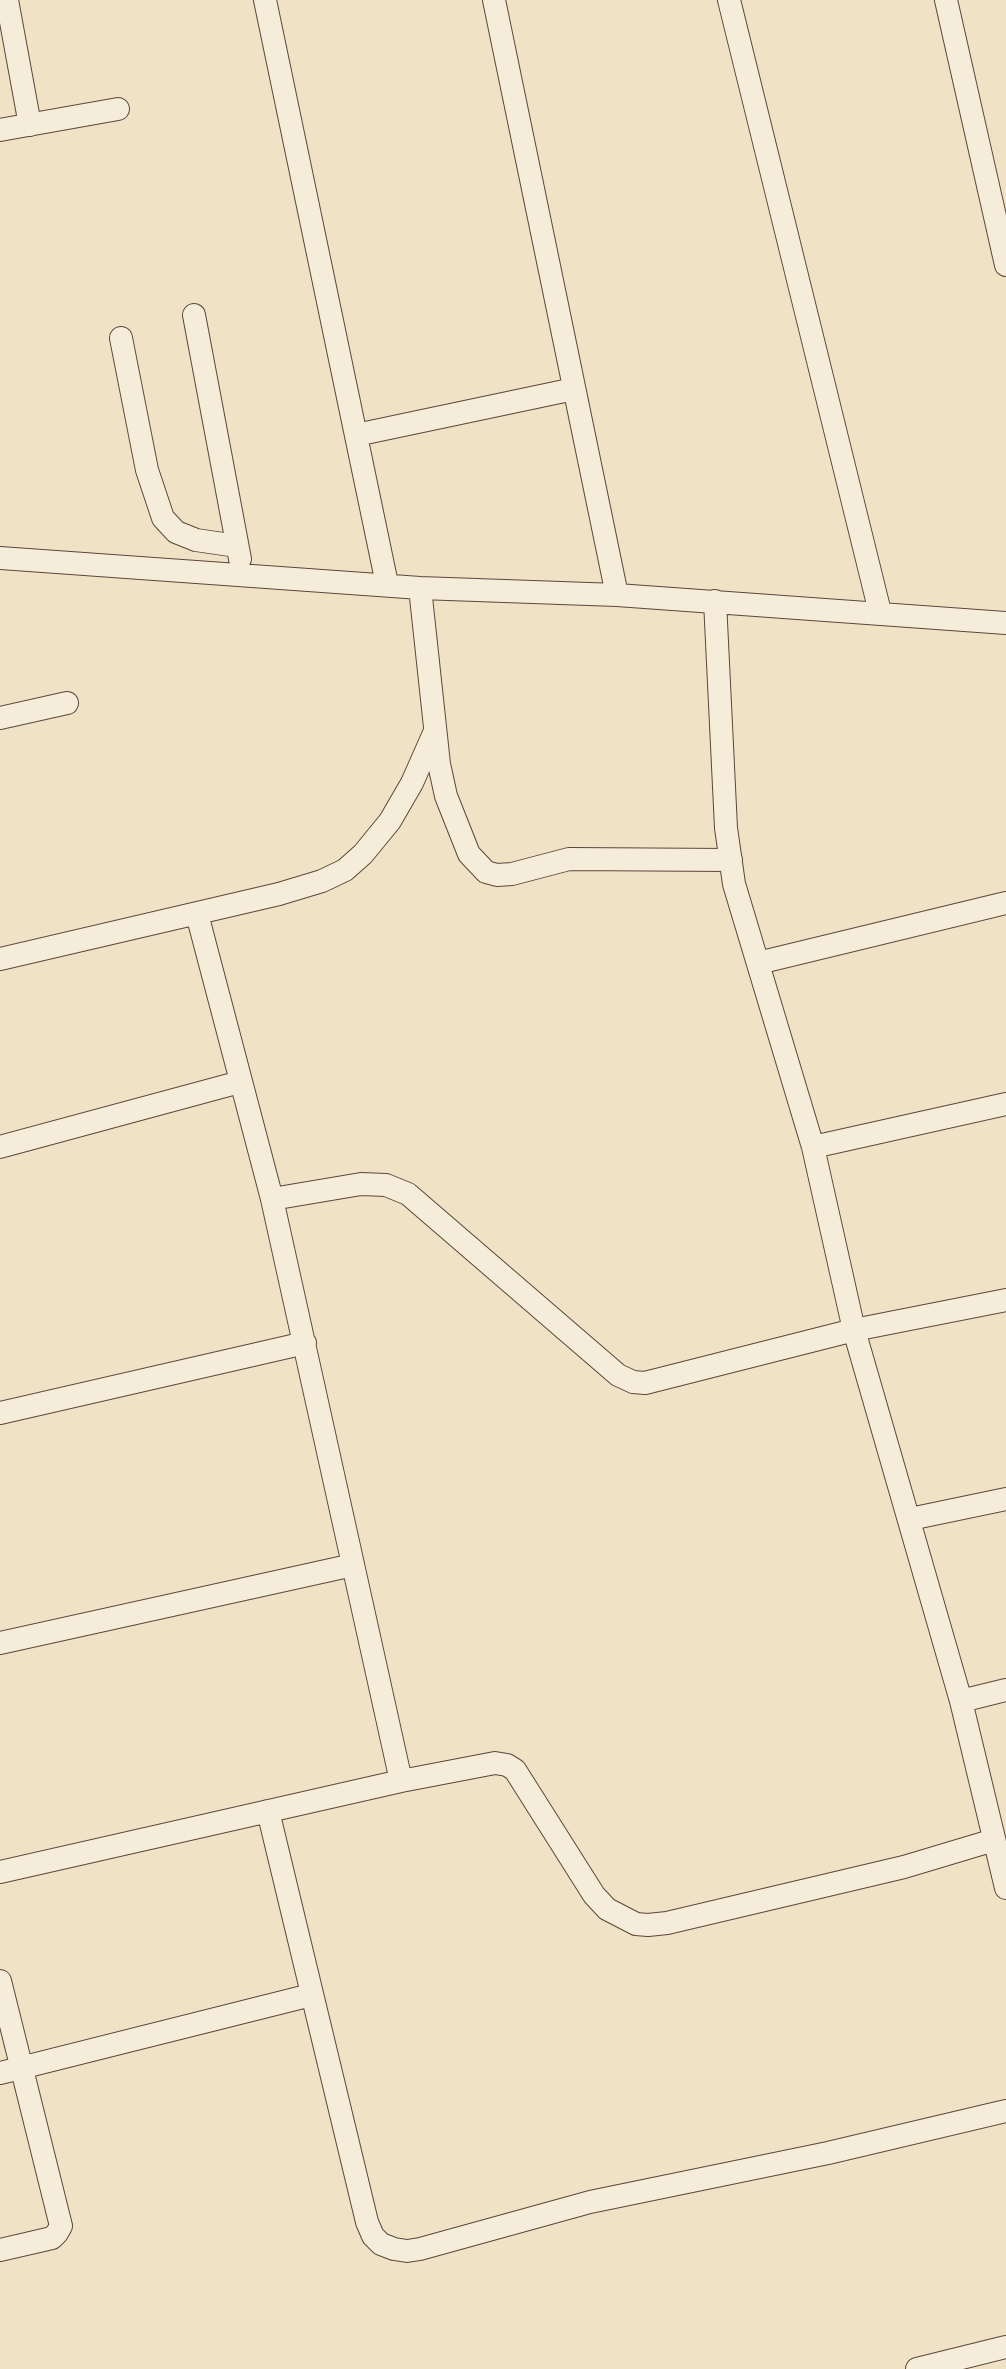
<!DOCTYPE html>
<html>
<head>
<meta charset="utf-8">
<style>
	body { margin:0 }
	canvas { display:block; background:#f0e2c5 }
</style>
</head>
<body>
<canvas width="1006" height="2369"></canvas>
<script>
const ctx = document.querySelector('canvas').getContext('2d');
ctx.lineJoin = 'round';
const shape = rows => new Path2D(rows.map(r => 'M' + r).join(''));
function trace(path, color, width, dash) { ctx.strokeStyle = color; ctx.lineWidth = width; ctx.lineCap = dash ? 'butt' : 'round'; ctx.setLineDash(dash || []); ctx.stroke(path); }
const minor = shape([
	[7,0,30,125],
	[265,0,387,584],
	[494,0,617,595],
	[729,0,880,612],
	[946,0,1006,265],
	[0,130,118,109],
	[194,315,240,559],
	[121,338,147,470,163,518,176,532,196,540,237,546],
	[356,435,574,389],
	[0,558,420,588,617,595,1006,623],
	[420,588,439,764,446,796,469,854,486,872,497,875,512,874,569,859,731,860],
	[715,601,726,828,734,884,813,1147,854,1330,961,1701,1006,1888],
	[0,718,67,703],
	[197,914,272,1199,401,1781],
	[0,959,279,894,322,881,345,870,363,854,390,821,412,783,435,731],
	[758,963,1006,903],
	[0,1147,240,1082],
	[813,1147,1006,1104],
	[272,1199,361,1184,386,1185,408,1194,618,1375,633,1382,645,1383,854,1330,1006,1300],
	[0,1413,305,1343],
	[910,1519,1006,1499],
	[0,1643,353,1565],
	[961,1701,1006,1690],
	[268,1811,367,2222,373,2236,381,2244,394,2249,407,2251,420,2249,590,2202,828,2153,1006,2111],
	[0,1872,401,1781,495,1763,507,1765,515,1770,594,1895,607,1909,636,1924,648,1925,667,1923,904,1867,994,1840],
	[0,1981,61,2226,57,2233,52,2238,0,2250],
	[0,2073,311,1995],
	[917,2369,1006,2347]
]);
trace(minor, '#5b473a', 24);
trace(minor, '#f5ecd9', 22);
</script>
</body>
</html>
